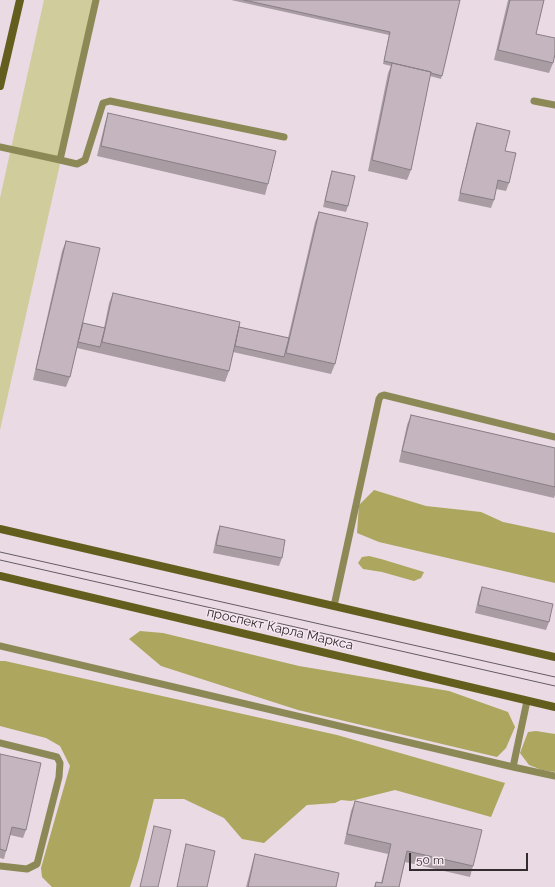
<!DOCTYPE html>
<html>
<head>
<meta charset="utf-8">
<style>
	body { margin:0 }
	#map { position:relative; width:555px; height:887px; overflow:hidden; background:#eadae4; font-family:Raleway,sans-serif }
	canvas { display:block }
	.scale { position:absolute; left:409px; top:853px; width:119px; height:18px; box-sizing:border-box; border:2px solid #322c2f; border-top:0; padding-left:5px; font-size:12px; line-height:14px; white-space:nowrap; color:#322c2f; -webkit-text-stroke:3px #f7e8f1; paint-order:stroke }
</style>
</head>
<body>
<div id="map">
<canvas width="555" height="887"></canvas>
<div class="scale">50 m</div>
</div>
<script>
const ctx = document.querySelector('canvas').getContext('2d');
ctx.lineJoin = 'round';
function paint(path, color) { ctx.fillStyle = color; ctx.fill(path, 'evenodd'); }
const shape = rows => new Path2D(rows.map(r => 'M' + r).join(''));
function trace(path, color, width, dash) { ctx.strokeStyle = color; ctx.lineWidth = width; ctx.lineCap = dash ? 'butt' : 'round'; ctx.setLineDash(dash || []); ctx.stroke(path); }
function drawText(font, color, halo, rows, align = 'center') {
  ctx.font = font + ' Raleway,sans-serif'; ctx.lineWidth = 3; ctx.setLineDash([]); ctx.textBaseline = 'middle'; ctx.strokeStyle = halo; ctx.fillStyle = color; for (const [text, x, y, turn = 0] of rows) {
    ctx.save(); ctx.translate(x, y); ctx.rotate((+turn || 0) * Math.PI / 180); ctx.textAlign = isNaN(turn) ? turn : align; if (halo) ctx.strokeText(text, 0, 0); ctx.fillText(text, 0, 0); ctx.restore();
  }
}
paint(shape([
	[44,0,97,0,0,430,0,198]
]), '#d0cc9b');
paint(shape([
	[374,490,426,506,481,512,503,522,555,533,555,583,379,542,357,533,359,505],
	[369,556,381,559,424,572,421,578,414,581,382,572,363,569,358,563,362,557],
	[140,631,163,633,299,666,449,691,508,712,515,727,506,748,497,757,298,710,161,666,129,639],
	[0,661,5,661,337,735,505,783,491,817,395,790,351,801,341,800,335,803,307,805,264,843,242,839,224,818,184,799,154,799,139,859,130,887,52,887,42,877,41,868,70,766,60,746,46,738,0,726],
	[536,731,555,734,555,772,542,770,529,765,520,753,528,732]
]), '#aca65e');
trace(shape([
	[534,101,555,105],
	[0,147,60,160,96,0],
	[60,160,77,164,85,160,103,103,110,101,284,137],
	[334,606,379,399,381,396,384,395,555,437],
	[0,646,513,767,555,776],
	[0,743,57,757,60,763,59,777,37,864,27,869,0,866],
	[513,767,527,701]
]), '#8d8957', 7);
trace(shape([
	[0,86,20,0],
	[0,529,555,657],
	[0,576,555,707]
]), '#645e1e', 8);
trace(shape([
	[0,552,555,677],
	[0,560,555,686]
]), '#645b60', 1);
paint(shape([
	[231,0,460,0,441,79,430,76,411,170,407,180,368,171,388,73,391,66,383,64,389,35],
	[508,0,544,0,536,34,553,63,549,73,494,60],
	[108,113,268,184,265,195,97,156,105,123],
	[477,123,505,151,509,183,506,191,496,189,494,200,491,208,458,201,474,131],
	[332,171,348,206,346,212,323,207,330,177],
	[319,212,335,364,331,374,233,352,229,371,225,382,77,348,70,377,66,387,33,380,62,251,66,241,83,323,104,328,109,303,113,293,239,327,288,338,315,222],
	[411,415,555,448,555,495,554,498,399,462,407,425],
	[220,526,282,558,279,566,213,553,217,534],
	[482,587,549,622,546,630,475,613,479,595],
	[0,754,26,830,23,838,10,835,4,859,0,858],
	[355,801,473,866,470,877,405,862,399,887,374,887,376,882,381,883,388,854,344,844,351,811],
	[255,854,336,887,246,887,252,864]
]), '#a99ca3');
const building = shape([
	[244,0,460,0,442,76,431,73,431,72,384,61,390,32,244,0],
	[510,0,544,0,536,34,555,38,555,54,553,63,498,50,510,0],
	[392,63,431,72,411,170,372,160,392,63],
	[108,113,276,151,268,184,101,146,108,113],
	[477,123,510,131,505,151,516,153,509,183,498,180,494,200,460,193,477,123],
	[332,171,355,176,348,206,325,201,332,171],
	[319,212,368,223,335,364,286,353,319,212],
	[66,241,100,248,70,377,36,369,66,241],
	[113,293,240,322,229,371,102,342,113,293],
	[83,323,105,328,100,347,78,342,83,323],
	[239,327,289,338,284,357,235,346,239,327],
	[411,415,555,448,555,487,402,451,411,415],
	[220,526,285,540,282,558,216,545,220,526],
	[482,587,553,604,549,622,478,605,482,587],
	[0,754,41,763,26,830,12,827,6,851,0,849,0,754],
	[355,801,482,830,473,866,407,851,399,887,375,887,376,882,382,883,391,844,347,834,355,801],
	[154,826,171,830,158,887,140,887,154,826],
	[186,844,215,851,207,887,177,887,186,844],
	[255,854,339,873,336,887,248,887,255,854]
]);
paint(building, '#c4b5be');
trace(building, '#897f85', 1);
drawText('13px', '#322c2f', '#f7e8f1', [
	["проспект Карла Маркса",280,629,13]
]);
</script>
</body>
</html>
